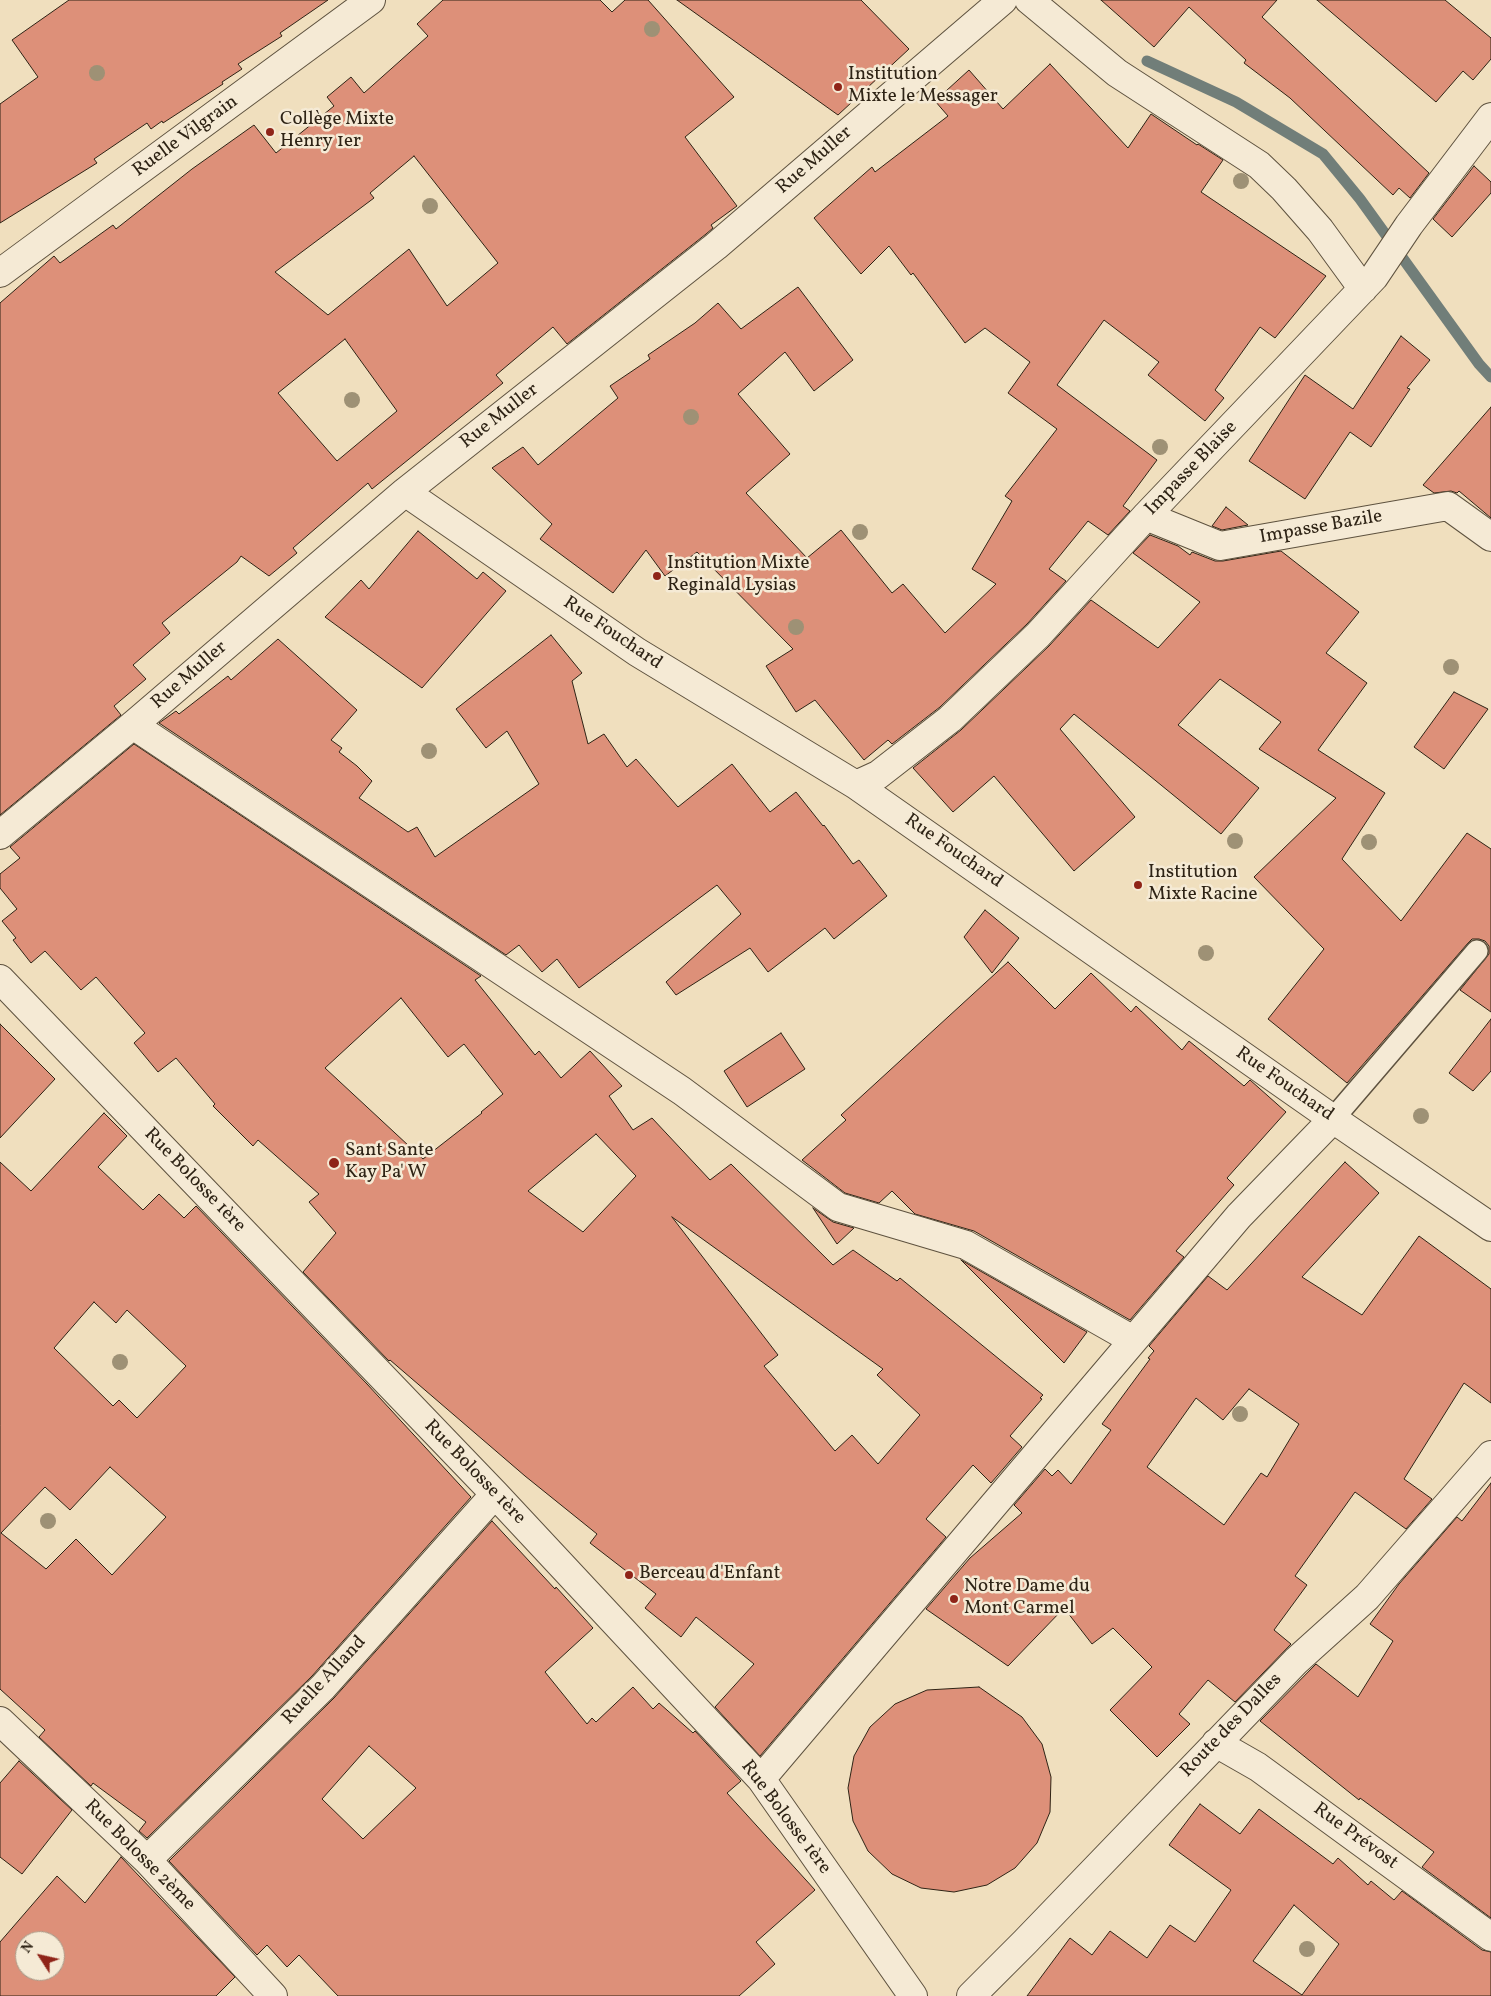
<!DOCTYPE html>
<html>
<head>
<meta charset="utf-8">
<style>
	body { margin:0 }
	#map { position:relative; width:1491px; height:1996px; overflow:hidden; background:#f0dfbe; font-family:Vollkorn,serif }
	canvas { display:block }
	.north { position:absolute; left:15px; top:1931px; width:50px; height:50px; box-sizing:border-box; background:#f5ead5; border:1px solid #a59a88; border-radius:50%; rotate:305deg; font-size:14px; font-weight:700; line-height:20px; text-align:center; color:#2e2315 }
	.north::after { content:''; display:block; margin:auto; width:18px; height:22px; background:#8f2418; clip-path:polygon(50% 0,100% 100%,50% 72%,0 100%) }
</style>
</head>
<body>
<div id="map">
<canvas width="1491" height="1996"></canvas>
<div class="north">N</div>
</div>
<script>
const ctx = document.querySelector('canvas').getContext('2d');
ctx.lineJoin = 'round';
const shape = rows => new Path2D(rows.map(r => 'M' + r).join(''));
function trace(path, color, width, dash) { ctx.strokeStyle = color; ctx.lineWidth = width; ctx.lineCap = dash ? 'butt' : 'round'; ctx.setLineDash(dash || []); ctx.stroke(path); }
function paint(path, color) { ctx.fillStyle = color; ctx.fill(path, 'evenodd'); }
function drawText(font, color, halo, rows, align = 'center') {
  ctx.font = font + ' Vollkorn,serif'; ctx.lineWidth = 5; ctx.setLineDash([]); ctx.textBaseline = 'middle'; ctx.strokeStyle = halo; ctx.fillStyle = color; for (const [text, x, y, turn = 0] of rows) {
    ctx.save(); ctx.translate(x, y); ctx.rotate((+turn || 0) * Math.PI / 180); ctx.textAlign = isNaN(turn) ? turn : align; if (halo) ctx.strokeText(text, 0, 0); ctx.fillText(text, 0, 0); ctx.restore();
  }
}
trace(shape([
	[1147,61,1236,102,1323,154,1360,199,1479,364,1491,377]
]), '#717e79', 11);
const building = shape([
	[69,0,328,0,280,33,282,36,238,64,242,69,222,82,223,84,163,123,162,121,151,129,147,123,94,159,97,163,0,223,0,104,38,77,12,40,69,0],
	[443,0,600,0,612,12,625,0,648,0,734,97,685,137,737,206,711,225,713,228,706,234,567,344,553,327,496,375,503,383,372,489,368,483,293,548,297,553,269,576,241,556,237,562,162,623,170,633,133,665,146,679,114,706,121,715,0,815,0,303,54,256,60,263,113,225,116,229,192,169,254,125,276,153,334,106,327,97,351,77,364,93,428,36,417,24,443,0],
	[414,156,498,263,447,306,409,249,328,315,275,272,374,198,370,193,414,156],
	[345,339,397,411,337,461,278,393,345,339],
	[677,0,861,0,909,49,838,115,677,0],
	[1101,0,1277,0,1262,17,1429,173,1410,198,1399,188,1393,195,1290,98,1244,63,1246,60,1189,7,1154,47,1101,0],
	[1317,0,1445,0,1491,38,1491,59,1473,80,1463,71,1436,102,1317,0],
	[1050,64,1128,148,1151,114,1197,145,1198,144,1223,160,1201,192,1326,276,1275,338,1260,327,1215,390,1224,398,1205,421,1148,375,1159,362,1104,320,1057,385,1157,460,1123,506,1130,511,1108,535,1088,521,1049,569,1066,581,1027,624,940,707,892,744,888,740,864,760,815,700,796,712,766,666,793,649,697,552,665,576,646,550,613,593,540,539,552,524,492,468,523,447,538,465,618,398,610,386,650,359,648,355,695,323,718,303,741,329,798,287,853,360,814,391,785,352,738,394,790,454,746,493,807,558,841,530,892,593,903,584,945,633,996,584,972,569,1012,501,1005,496,1057,429,1008,393,1030,362,985,328,965,343,913,273,911,275,889,246,861,274,814,218,872,167,875,172,948,116,935,101,969,70,1003,109,1050,64],
	[1474,166,1491,182,1491,193,1452,237,1433,219,1474,166],
	[1401,336,1430,360,1407,388,1410,389,1371,447,1350,432,1305,499,1249,461,1305,375,1353,409,1401,336],
	[1491,407,1491,518,1459,491,1457,493,1451,491,1434,493,1423,485,1491,407],
	[1226,507,1248,525,1222,530,1212,526,1226,507],
	[418,531,477,579,483,572,506,591,422,688,325,617,361,580,369,589,418,531],
	[1150,535,1178,546,1190,555,1192,552,1215,561,1223,561,1281,551,1359,612,1326,653,1367,683,1318,750,1385,793,1342,859,1401,921,1467,833,1491,849,1491,1012,1460,990,1489,954,1489,946,1485,941,1479,939,1472,939,1468,943,1347,1083,1268,1019,1324,949,1254,877,1336,798,1259,749,1281,722,1220,679,1178,725,1259,788,1221,834,1074,714,1060,729,1135,817,1074,871,994,776,953,812,913,768,961,730,1049,646,1091,600,1158,648,1200,602,1133,553,1150,535],
	[551,635,582,673,572,681,588,744,604,734,627,767,636,759,678,807,732,764,770,812,796,792,823,826,824,825,853,864,859,860,887,896,834,939,825,928,768,972,750,948,676,995,666,982,741,914,717,885,579,988,557,959,542,972,519,945,506,955,159,723,176,711,179,714,228,676,231,680,278,639,357,710,331,740,342,748,339,752,357,766,372,781,359,798,408,832,417,827,435,857,539,784,507,731,486,748,456,709,551,635],
	[1454,692,1488,709,1444,769,1414,747,1454,692],
	[134,744,481,976,475,980,535,1055,539,1051,561,1078,590,1051,622,1086,609,1096,633,1130,652,1118,710,1180,731,1164,833,1265,853,1250,897,1281,900,1278,1043,1395,1040,1398,1042,1399,1010,1436,1022,1447,991,1483,973,1465,926,1519,946,1537,760,1756,715,1707,754,1664,696,1617,681,1637,645,1608,656,1594,590,1543,597,1534,525,1476,390,1360,389,1361,303,1272,336,1233,309,1202,319,1194,258,1140,253,1146,213,1106,215,1104,176,1058,158,1072,134,1043,145,1033,96,977,81,990,45,951,31,963,13,940,16,938,2,921,17,909,0,888,0,874,20,858,10,847,134,744],
	[401,998,448,1057,464,1044,503,1094,481,1112,482,1113,423,1159,325,1068,401,998],
	[596,1134,636,1176,583,1232,528,1191,596,1134],
	[672,1217,883,1369,877,1375,920,1415,878,1464,852,1435,835,1451,764,1366,778,1355,672,1217],
	[985,910,1019,938,992,973,964,937,985,910],
	[1008,962,1055,1009,1091,973,1131,1012,1136,1006,1182,1050,1189,1041,1244,1086,1250,1080,1286,1112,1227,1178,1234,1185,1176,1251,1184,1257,1130,1320,974,1231,915,1214,892,1191,879,1203,845,1193,802,1160,846,1120,841,1115,1008,962],
	[1491,1019,1491,1071,1473,1091,1449,1073,1491,1019],
	[0,1024,55,1079,0,1138,0,1024],
	[781,1033,805,1069,747,1107,724,1071,781,1033],
	[104,1113,127,1136,98,1167,143,1210,159,1194,184,1218,196,1206,367,1384,471,1497,312,1676,147,1838,139,1831,146,1822,93,1783,91,1786,39,1737,45,1730,0,1689,0,1162,31,1191,104,1113],
	[94,1302,116,1323,127,1310,186,1366,137,1418,119,1400,113,1406,54,1348,94,1302],
	[110,1467,166,1517,112,1575,76,1539,46,1569,1,1533,45,1487,70,1510,110,1467],
	[1345,1162,1379,1193,1302,1277,1362,1315,1419,1236,1491,1289,1491,1403,1464,1383,1404,1479,1432,1499,1406,1529,1355,1492,1295,1576,1307,1585,1274,1630,1291,1644,1235,1702,1208,1680,1179,1714,1190,1724,1157,1757,1110,1710,1152,1667,1113,1628,1092,1644,1064,1608,1008,1666,926,1609,970,1558,1022,1513,1014,1505,1045,1469,1052,1476,1058,1470,1071,1484,1111,1430,1102,1424,1150,1359,1148,1358,1154,1351,1149,1346,1208,1276,1227,1290,1345,1162],
	[1249,1389,1299,1424,1267,1477,1261,1473,1224,1525,1147,1467,1196,1398,1223,1420,1249,1389],
	[813,1208,833,1222,854,1228,837,1244,813,1208],
	[961,1260,1087,1332,1064,1363,961,1260],
	[1491,1483,1491,1918,1422,1867,1434,1852,1360,1798,1359,1800,1260,1721,1316,1664,1358,1697,1393,1641,1370,1624,1399,1584,1457,1517,1462,1521,1491,1483],
	[492,1521,555,1589,556,1587,593,1628,545,1672,587,1724,592,1718,596,1722,633,1687,653,1709,659,1703,693,1733,695,1731,741,1781,727,1793,815,1890,756,1942,775,1964,739,1996,338,1996,299,1955,287,1967,267,1945,257,1955,169,1861,334,1698,492,1521],
	[369,1746,416,1788,363,1839,322,1799,369,1746],
	[979,1687,1022,1717,1042,1744,1051,1777,1050,1812,1037,1843,1015,1868,987,1885,954,1892,921,1888,892,1874,868,1851,853,1821,848,1788,854,1756,870,1727,895,1704,927,1690,979,1687],
	[19,1761,72,1810,22,1874,0,1857,0,1783,19,1761],
	[1200,1804,1240,1834,1259,1809,1333,1864,1338,1858,1368,1885,1371,1881,1394,1900,1402,1891,1482,1950,1491,1952,1491,1996,1027,1996,1070,1938,1092,1955,1110,1931,1147,1958,1170,1925,1195,1942,1231,1890,1169,1845,1200,1804],
	[1294,1905,1339,1944,1302,1995,1253,1961,1294,1905],
	[121,1857,235,1977,216,1996,0,1996,0,1942,57,1876,85,1903,121,1857],
	[25,1941,55,1941,55,1971,25,1971,25,1941]
]);
paint(building, '#dd9079');
trace(building, '#2e2315', 1);
const service = shape([
	[1333,1119,1477,951]
]);
const minor = shape([
	[1029,0,1117,73,1259,165,1284,189,1320,230,1363,289],
	[0,273,371,0],
	[405,492,637,652,856,785,1333,1119,1491,1227],
	[1146,516,1220,546,1448,506,1491,537],
	[133,725,682,1091,838,1207,966,1245,1133,1340],
	[856,785,878,775,950,719,1038,635,1146,516,1374,277,1409,225,1491,117],
	[0,835,133,725,405,492,716,246,1003,0],
	[0,979,495,1494,761,1779,913,1996],
	[0,1721,147,1860,273,1996],
	[1216,1743,1258,1767,1491,1937],
	[761,1779,1239,1216,1333,1119],
	[147,1860,323,1687,495,1494],
	[971,1996,1025,1942,1296,1661,1367,1597,1491,1455]
]);
trace(service, '#5e523f', 24);
trace(minor, '#5e523f', 30);
trace(service, '#f5ead5', 21);
trace(minor, '#f5ead5', 28);
ctx.fillStyle = '#9e9175';
for (const [x, y] of [
	[652,29],
	[97,73],
	[1241,181],
	[430,206],
	[352,400],
	[691,417],
	[1160,447],
	[860,532],
	[796,627],
	[1451,667],
	[429,751],
	[1235,841],
	[1369,842],
	[1206,953],
	[1421,1116],
	[120,1362],
	[1240,1414],
	[48,1521],
	[1307,1949]
]) { ctx.beginPath(); ctx.arc(x, y, 8, 0, 2 * Math.PI); ctx.fill(); }
for (const [x, y, r, color] of [
	[838,87,5,"#8f2418"],
	[270,132,5,"#8f2418"],
	[657,576,5,"#8f2418"],
	[1138,885,5,"#8f2418"],
	[334,1163,6,"#8f2418"],
	[629,1575,5,"#8f2418"],
	[954,1599,5,"#8f2418"]
]) { const dot = new Path2D(); dot.arc(x, y, r, 0, 2 * Math.PI); ctx.fillStyle = color; ctx.fill(dot); trace(dot, '#f5ead5', 2); }
drawText('19px', '#2e2315', '#f5ead5', [
	["Institution",848,76],
	["Mixte le Messager",848,98],
	["Collège Mixte",280,121],
	["Henry 1er",280,143],
	["Institution Mixte",667,565],
	["Reginald Lysias",667,587],
	["Institution",1148,874],
	["Mixte Racine",1148,896],
	["Sant Sante",345,1152],
	["Kay Pa' W",345,1174],
	["Berceau d'Enfant",639,1575],
	["Notre Dame du",964,1588],
	["Mont Carmel",964,1610]
], 'left');
drawText('19px', '#2e2315', '#f5ead5', [
	["Ruelle Vilgrain",186,137,-36],
	["Rue Muller",815,161,-41],
	["Rue Muller",500,417,-38],
	["Impasse Blaise",1192,469,-46],
	["Impasse Bazile",1321,528,-10],
	["Rue Fouchard",612,634,34],
	["Rue Muller",190,676,-41],
	["Rue Fouchard",953,852,35],
	["Rue Fouchard",1284,1085,35],
	["Rue Bolosse 1ère",194,1181,46],
	["Rue Bolosse 1ère",474,1473,46],
	["Ruelle Alland",325,1681,-47],
	["Route des Dalles",1232,1726,-46],
	["Rue Bolosse 1ère",785,1818,53],
	["Rue Prévost",1355,1837,36],
	["Rue Bolosse 2ème",139,1856,45]
]);
</script>
</body>
</html>
